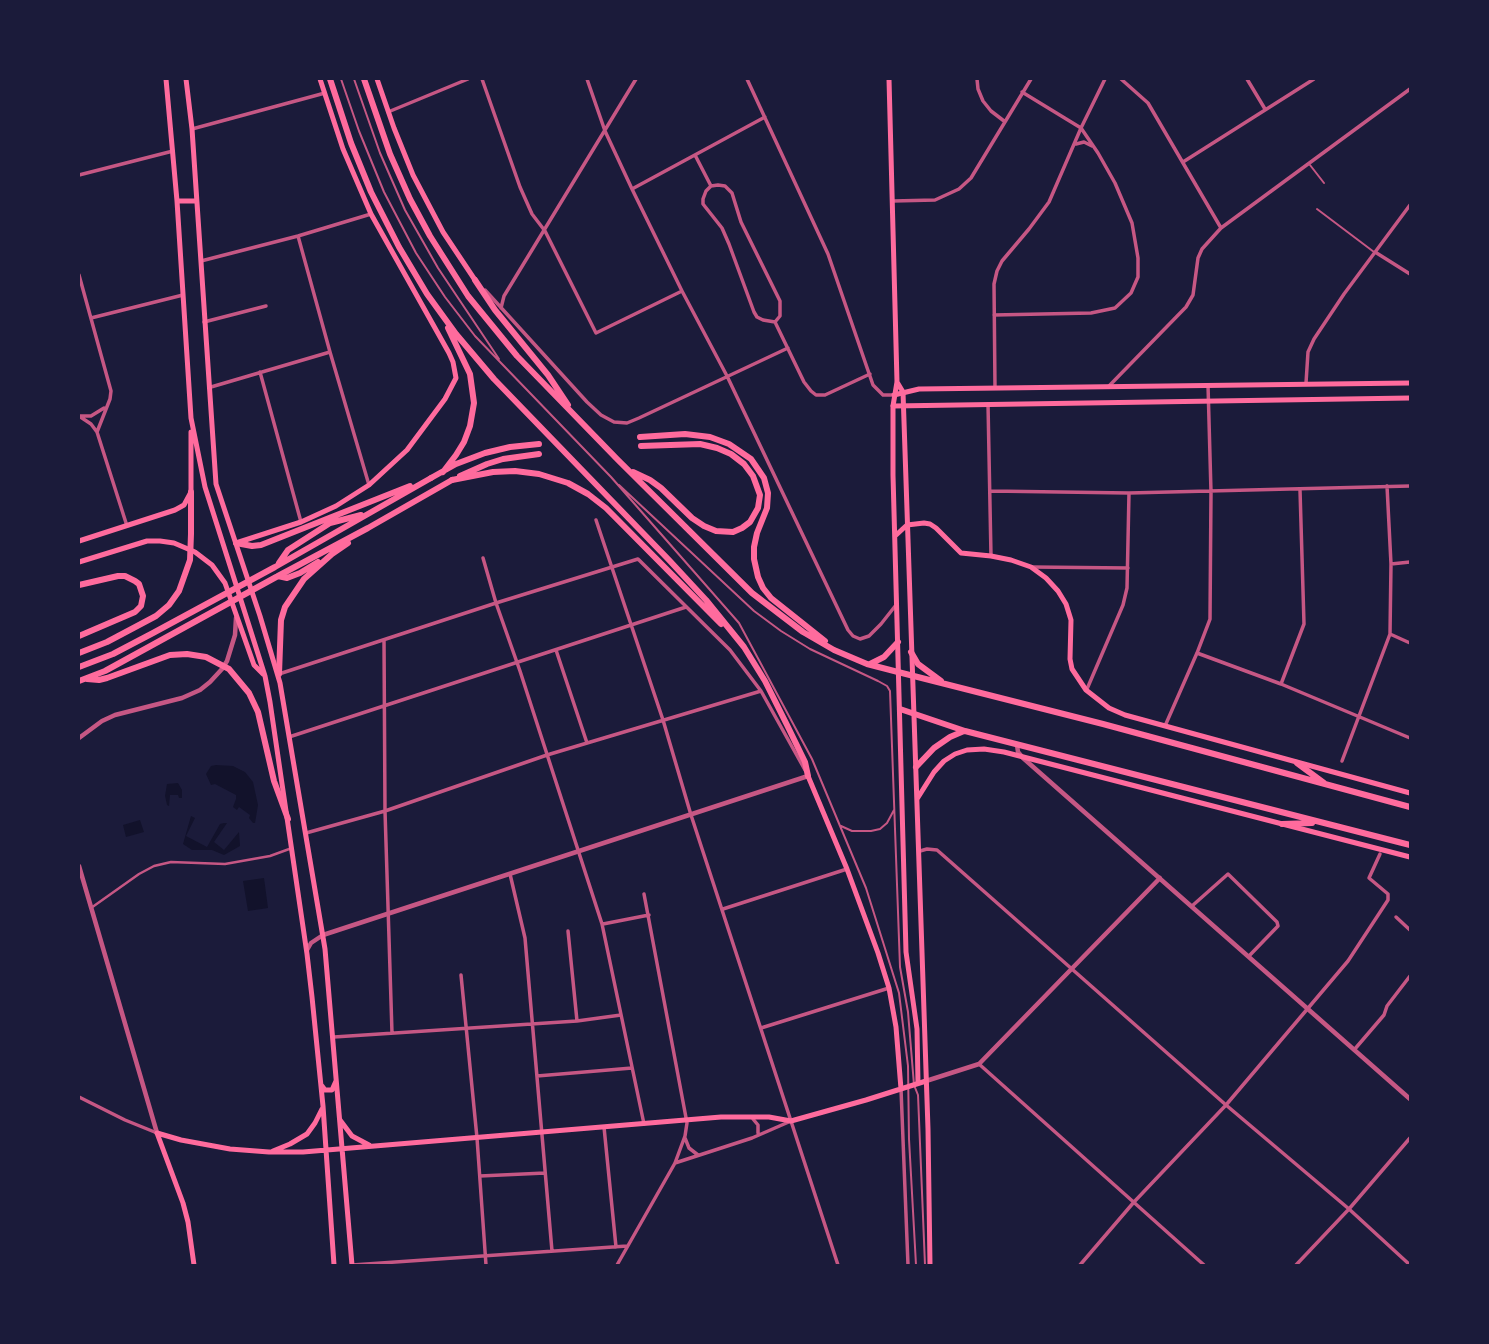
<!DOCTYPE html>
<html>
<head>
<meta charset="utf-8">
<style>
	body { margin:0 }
	#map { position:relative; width:1489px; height:1344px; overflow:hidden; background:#1b1b3a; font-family:Raleway,sans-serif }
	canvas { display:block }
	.frame { position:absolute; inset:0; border:80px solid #1b1b3a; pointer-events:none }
</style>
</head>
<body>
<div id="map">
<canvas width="1489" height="1344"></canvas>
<div class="frame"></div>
</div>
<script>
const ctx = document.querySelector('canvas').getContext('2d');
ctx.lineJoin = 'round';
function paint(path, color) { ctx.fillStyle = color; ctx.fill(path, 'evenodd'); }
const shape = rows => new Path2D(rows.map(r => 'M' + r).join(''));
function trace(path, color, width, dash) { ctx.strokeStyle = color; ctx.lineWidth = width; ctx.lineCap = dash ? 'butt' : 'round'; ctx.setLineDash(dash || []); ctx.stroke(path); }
paint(shape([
	[216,765,233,766,245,772,253,782,258,805,255,823,253,823,249,818,250,815,239,807,237,810,233,807,236,799,236,795,215,784,211,785,206,774,211,766],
	[178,783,182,790,182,798,179,798,178,795,170,795,169,806,167,805,165,796,167,784],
	[191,816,195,818,186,836,207,847,220,824,224,823,227,823,214,842,224,850,239,832,240,846,224,855,212,850,192,850,183,844],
	[140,820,144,832,126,837,123,825],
	[264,878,268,908,248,911,243,881]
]), '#12122b');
trace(shape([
	[341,79,359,131,384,192,416,253,445,297,475,336,611,477,739,623,812,759,866,888,899,993,908,1066,909,1139,916,1265],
	[354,79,380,153,405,210,438,268,499,359],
	[1310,165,1324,183],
	[1317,209,1374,252],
	[619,485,754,611,781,631,810,649,878,681,887,686,890,691,900,967,908,1012,914,1085,918,1095,925,1265],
	[841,826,852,831,871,831,880,829,887,823,894,810]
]), '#c65784', 2);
trace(shape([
	[91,908,139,874,154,866,171,862,225,864,270,856,292,848]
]), '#c65784', 2.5);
trace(shape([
	[482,79,520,187,532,214,545,231,596,333,682,291],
	[587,79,605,131,632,189,682,291,727,376,848,630,853,636,860,639,869,636,881,624,896,605],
	[747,79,828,254,873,385,883,395,894,395],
	[977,79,978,89,983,101,991,111,1004,121],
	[1121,79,1148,103,1221,228],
	[1247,79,1265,109],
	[388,112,468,79],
	[192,129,325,93],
	[1076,144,1084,142,1092,146],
	[695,155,711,186],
	[1183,162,1314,79],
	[79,175,173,151],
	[718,185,725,186,732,193,741,222,780,301,780,316,775,322,763,320,757,317,754,312,729,244,722,228,703,204,703,199,706,191,711,186,718,185],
	[632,189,765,117],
	[893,201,935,200,959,189,971,178,1031,79],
	[298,236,330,352,369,485],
	[1375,252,1410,274],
	[201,261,298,236,371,214],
	[79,275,111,391,110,399,97,432],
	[485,290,587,402,601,415,614,422,627,423,639,418,788,348],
	[501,308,504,296,636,79],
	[994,315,1091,313,1115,308,1131,293,1138,277,1138,258,1132,223,1115,183,1098,153,1081,128,1022,92],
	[91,318,183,295],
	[204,322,266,306],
	[775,322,804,382,811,391,816,395,825,395,870,374],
	[260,372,301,522],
	[1306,383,1308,352,1314,339,1344,294,1410,205],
	[1109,386,1186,307,1193,295,1198,258,1202,249,1221,228,1410,89],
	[211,387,330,352],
	[995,388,994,284,997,271,1002,261,1029,229,1049,202,1081,128,1105,79],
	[988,404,991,556],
	[79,416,91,424,97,432,127,526],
	[79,416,91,416,104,408],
	[990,491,1129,493,1410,486],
	[596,520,663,720,691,815,838,1265],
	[483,558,496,603,520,671,602,924,644,1124],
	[1391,564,1410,562],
	[1032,567,1128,568],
	[1390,634,1410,643],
	[384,640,385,811,392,1033],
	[556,650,587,743],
	[1197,653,1281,684,1410,738],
	[279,674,496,603,638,559,730,650,761,691,805,770],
	[1281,684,1304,624,1300,490],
	[1087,689,1123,605,1127,588,1129,493],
	[1165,726,1197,653,1210,619,1211,492,1208,385],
	[289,737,686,607],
	[1342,761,1390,634,1391,564,1387,486],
	[306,833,385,811,547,755,761,691],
	[920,851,927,849,937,850,945,857,1226,1105,1349,1209,1410,1265],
	[510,874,525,938,552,1251],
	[1192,906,1228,874,1277,922,1278,926,1249,956],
	[723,909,847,869],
	[1396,917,1410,930],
	[603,924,649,915],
	[568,931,577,1021],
	[461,975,477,1138,486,1265],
	[761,1028,889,988],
	[334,1037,577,1021,621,1015],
	[1354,1050,1384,1015,1387,1006,1410,976],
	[979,1064,1204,1265],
	[537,1076,632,1068],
	[901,1089,908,1265],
	[79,1097,125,1120,157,1133],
	[753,1119,758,1125,758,1133],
	[604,1127,616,1247],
	[685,1138,689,1148,698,1155],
	[675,1163,752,1138,791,1121],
	[480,1176,545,1173],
	[352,1265,627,1246],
	[617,1265,675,1163,685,1136,687,1123,644,894],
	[1080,1265,1134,1202,1226,1105,1348,961,1388,900,1388,894,1369,878,1380,854],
	[1296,1265,1349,1209,1410,1138]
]), '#c65784', 3.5);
trace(shape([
	[79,738,102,721,115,715,182,698,200,690,210,682,222,669,227,661,235,635,236,618],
	[1017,745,1018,752,1023,758,1410,1099],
	[79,866,157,1133],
	[307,950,311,943,323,935,808,776],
	[926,1081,979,1064,1160,878]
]), '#c65784', 4.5);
trace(shape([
	[166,79,177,201,191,418,205,487,265,676,270,702,307,954,312,997,323,1106,334,1265],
	[186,79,192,129,216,484,260,616,280,683,325,949,352,1265],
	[177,201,196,201],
	[894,395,919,389,1410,383],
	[893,406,1410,398],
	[79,541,175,510,184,505,191,492,191,432],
	[79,562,147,541,160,541,174,543,195,552,212,565,225,583,254,665,263,674],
	[808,776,847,869,878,953,889,988,896,1027,901,1089],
	[322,1086,325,1090,332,1090,336,1081],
	[340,1120,352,1136,369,1145],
	[157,1133,181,1140,230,1149,269,1152,303,1152,721,1117,769,1117,791,1121,866,1100,926,1081],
	[157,1133,183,1203,188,1222,194,1265],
	[273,1151,290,1144,307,1134,315,1123,322,1109]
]), '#ff6b9d', 5);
trace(shape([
	[377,79,394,128,413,175,443,232,475,280],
	[889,79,897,382,893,406,893,475,906,952,917,1029,918,1083],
	[897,382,903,392,928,1129,930,1265],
	[895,536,907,525,924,523,930,524,936,528,961,553,991,556,1011,560,1031,567,1046,578,1058,591,1066,604,1071,620,1070,659,1072,669,1086,690,1109,708,1125,715,1410,793],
	[236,543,301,522,336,506,369,485,407,450,445,399,456,378,453,362,449,353,371,214,343,149,320,79],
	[917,799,934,772,944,761,955,754,967,750,984,749,1004,752,1410,857]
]), '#ff6b9d', 5);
trace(shape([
	[236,543,252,546,261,545,410,486],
	[279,563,288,550,330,523,361,515],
	[278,576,287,578,300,573,318,562],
	[79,585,118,576,125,576,135,581,139,584,143,596,141,606,135,612,79,636],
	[911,652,918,664,941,681],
	[79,653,107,642,156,616,169,605,179,591,190,560,191,534,191,492],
	[79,667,113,654,153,633,275,567,431,478],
	[898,672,1103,724,1410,807],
	[279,674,281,620,285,607,304,579,332,554,348,543],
	[87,679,99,680,107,678,170,655,187,654,206,657,229,669,249,693,258,712,274,781,288,819],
	[79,681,105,671,278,576,368,528,452,480],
	[900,709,965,731,1410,845],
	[1297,763,1324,783],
	[916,767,934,748,950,737,964,731],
	[1282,824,1312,823]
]), '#ff6b9d', 6);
trace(shape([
	[330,79,351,143,371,192,399,247,427,294,456,334,494,379,669,560,706,600,744,647,765,681,787,725,805,762,808,776],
	[364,79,390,154,410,199,430,236,468,296,517,356,618,460,752,593,803,632,834,650,867,664,898,672],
	[475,280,495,310,548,375,568,405],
	[640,437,685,434,710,437,729,444,751,459,764,478,768,493,767,508,757,533,754,547,754,559,758,577,763,588,771,598,825,641],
	[443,472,456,455,464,442,470,426,474,403,470,374,448,328],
	[633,472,650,480,661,488,692,518,704,526,716,531,733,532,742,528,750,522,758,508,760,495,753,476,744,464,731,454,717,448,700,444,641,446],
	[460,476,487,464,503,459,539,454],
	[431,478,456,464,485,453,510,447,539,444],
	[452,480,493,472,515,471,539,474,568,483,588,494,606,508,721,624],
	[870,664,884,657,898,642]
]), '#ff6b9d', 6);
</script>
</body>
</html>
